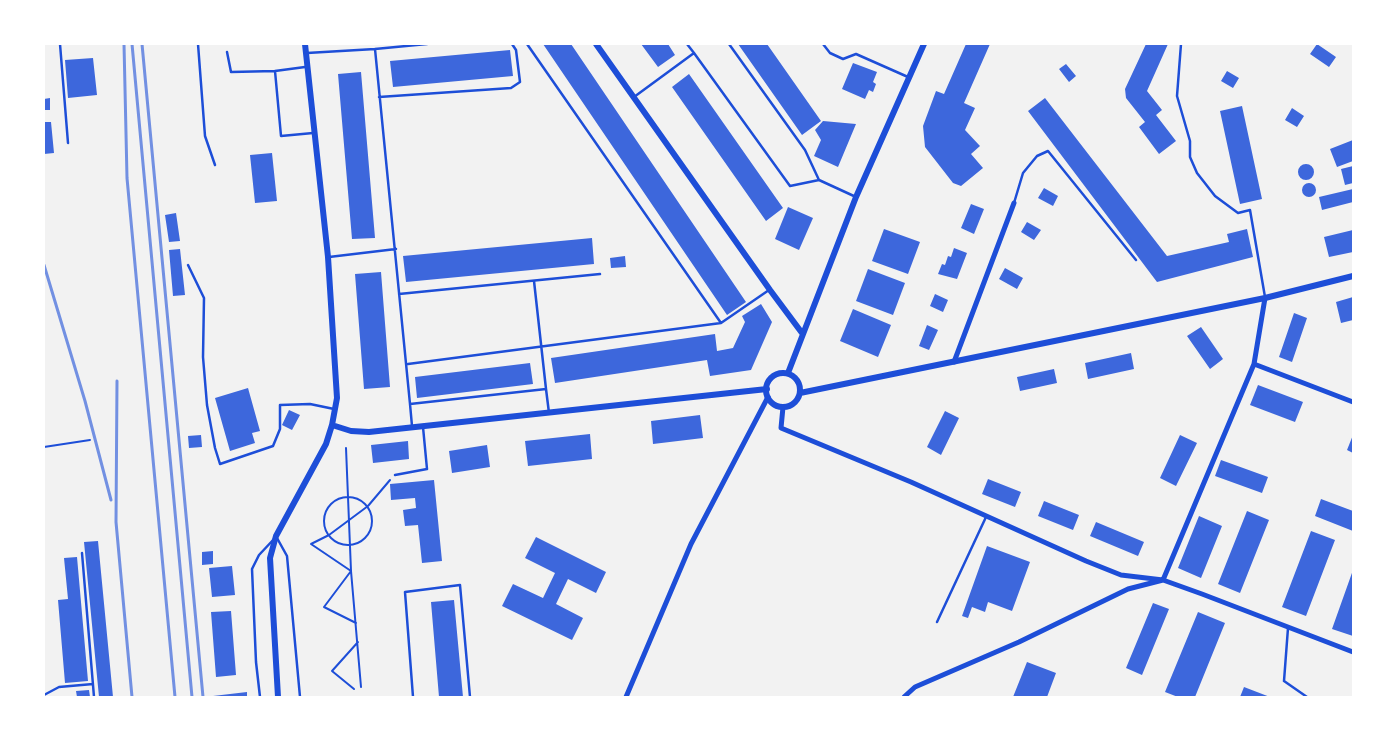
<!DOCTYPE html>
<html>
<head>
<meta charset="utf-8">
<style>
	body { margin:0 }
	#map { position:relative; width:1397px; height:741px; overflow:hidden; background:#f2f2f2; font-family:"Noto Sans",sans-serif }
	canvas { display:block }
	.frame { position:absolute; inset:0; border:45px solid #fff; pointer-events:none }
</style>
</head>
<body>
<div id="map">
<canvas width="1397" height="741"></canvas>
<div class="frame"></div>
</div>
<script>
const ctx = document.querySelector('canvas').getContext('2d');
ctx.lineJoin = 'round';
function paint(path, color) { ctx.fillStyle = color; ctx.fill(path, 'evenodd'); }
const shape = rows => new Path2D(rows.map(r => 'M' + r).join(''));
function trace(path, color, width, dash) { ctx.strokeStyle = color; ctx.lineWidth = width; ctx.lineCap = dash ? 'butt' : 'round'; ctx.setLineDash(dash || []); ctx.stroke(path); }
paint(shape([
	[543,44,571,44,746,302,727,315],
	[641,44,668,44,675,55,658,67],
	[738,44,767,44,821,121,802,135],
	[966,44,990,44,964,103,975,108,965,130,980,146,971,154,983,168,961,186,953,183,925,147,923,126,936,91,944,94],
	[1146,44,1168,44,1147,91,1162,110,1156,115,1176,141,1159,154,1139,127,1145,122,1126,98,1125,89],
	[1317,44,1336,57,1329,67,1310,54],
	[510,50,513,76,393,87,390,61],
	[93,58,97,95,68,98,65,60],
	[853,63,877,72,873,82,876,84,873,92,869,90,865,99,842,89],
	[1066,64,1076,76,1069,82,1059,69],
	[1227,71,1239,78,1233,88,1221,81],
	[361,72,375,238,352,239,338,74],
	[689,74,783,208,766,221,672,87],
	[50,98,50,110,44,110,44,99],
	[1045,98,1167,256,1229,242,1227,234,1247,229,1253,257,1157,282,1028,111],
	[1242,106,1262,199,1240,204,1220,111],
	[1292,108,1304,116,1297,127,1285,120],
	[823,121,856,124,838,167,814,156,821,140,815,130],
	[44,122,51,122,54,153,44,154],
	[1353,140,1353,161,1337,167,1330,149],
	[272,153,277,201,255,203,250,155],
	'1298 172a8 8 0 1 1 16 0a8 8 0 1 1-16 0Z',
	[1353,166,1353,183,1345,185,1341,169],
	'1302 190a7 7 0 1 1 14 0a7 7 0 1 1-14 0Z',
	[1044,188,1058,196,1053,206,1038,198],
	[1353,189,1353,202,1322,210,1319,197],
	[971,204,984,209,974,234,961,228],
	[788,207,813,218,799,250,775,239],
	[176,213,180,241,169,242,165,215],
	[1027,222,1041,230,1034,240,1021,232],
	[884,229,920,242,908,274,872,261],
	[1353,230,1353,252,1329,257,1324,237],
	[592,238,594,264,406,282,403,256],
	[954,248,967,253,957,279,938,274,942,264,945,265,948,256,951,257],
	[180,249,185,295,173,296,169,250],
	[625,256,626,267,611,268,610,258],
	[1005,268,1023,278,1017,289,999,279],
	[868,269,905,283,893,315,856,301],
	[381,272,390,387,364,389,355,274],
	[935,294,948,300,943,312,930,306],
	[1353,297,1353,320,1341,323,1336,302],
	[761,304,772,322,751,370,710,376,707,360,555,383,551,358,715,334,717,351,733,348,745,322,742,316],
	[853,309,891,325,878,357,840,341],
	[1294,313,1307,318,1292,362,1279,357],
	[927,325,938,330,929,350,919,346],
	[1201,327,1223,359,1210,369,1187,336],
	[1131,353,1134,369,1088,379,1085,363],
	[530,363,533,384,417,398,415,377],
	[1054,369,1057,383,1020,391,1017,377],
	[1258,385,1303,402,1295,422,1250,405],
	[248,388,260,431,252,433,255,443,230,451,215,398],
	[289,410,300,415,292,430,282,425],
	[945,411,959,418,941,455,927,447],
	[700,415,703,438,653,444,651,421],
	[590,434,592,459,528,466,525,441],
	[201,435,202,447,189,448,188,436],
	[1180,435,1197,443,1176,486,1160,478],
	[1353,435,1353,453,1347,450],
	[408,441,409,459,373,463,371,445],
	[487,445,490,467,452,473,449,451],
	[1221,460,1268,477,1262,493,1215,476],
	[988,479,1021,492,1015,507,982,494],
	[434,480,442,561,422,563,418,525,405,526,403,510,416,508,415,498,391,500,390,484],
	[1321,499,1353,511,1353,531,1315,516],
	[1044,501,1079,515,1073,530,1038,516],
	[1247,511,1269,520,1240,593,1218,584],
	[1199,516,1222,526,1201,578,1178,568],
	[1096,522,1144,542,1138,556,1090,536],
	[1311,531,1335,540,1306,616,1282,607],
	[536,537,606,572,596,593,568,579,556,604,583,618,572,640,502,606,513,584,543,598,555,573,525,558],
	[98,541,113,697,99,697,84,542],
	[987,546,1030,562,1012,611,988,602,985,612,972,607,968,618,962,616],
	[213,551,213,564,202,565,202,552],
	[77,557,88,681,65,683,58,600,68,599,64,558],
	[232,566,235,595,212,597,209,568],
	[1353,570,1353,636,1332,629],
	[454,600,463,697,439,697,431,602],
	[1153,603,1169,609,1142,675,1126,668],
	[231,611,236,675,216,677,211,612],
	[1198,612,1225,623,1195,697,1178,697,1165,692],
	[1027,662,1056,673,1047,697,1013,697],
	[1244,687,1270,697,1240,697],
	[89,690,90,697,77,697,76,691],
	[247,692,247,697,213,697,213,696]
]), '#3d67dc');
trace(shape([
	[44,447,90,440],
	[346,448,351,571,361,687],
	'324 521a24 24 0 1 1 48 0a24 24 0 1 1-48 0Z',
	[356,623,324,607,351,571,311,544,329,535,368,506,390,480],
	[354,689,332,671,358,642]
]), '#1d4ed8', 2);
trace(shape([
	[60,44,68,143],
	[198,44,205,136,215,165],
	[729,44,805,150,819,180],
	[823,44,830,53,843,59,856,54,908,77],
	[1181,44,1177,96,1190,141,1190,157,1197,173,1215,196,1238,213,1250,210,1265,297],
	[375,49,427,44],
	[227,52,231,72,275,71,281,136,313,133],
	[307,53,375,49,410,404],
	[694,53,790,186,819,180,856,197],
	[275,71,305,67],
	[379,97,511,88,520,82,516,50,512,44],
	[634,97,694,53,687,44],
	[1014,203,1023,173,1037,156,1048,151,1136,260],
	[329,257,396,249],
	[188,265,204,298,203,357,207,405,215,448,220,464,273,446,280,429,280,405,310,404,334,409],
	[534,281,546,389],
	[399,294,600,274],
	[721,323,769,290],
	[408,364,721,323,527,44],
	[412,426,410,404,546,389,549,413],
	[395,475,427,469,423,427],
	[277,538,287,556,300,697],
	[82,553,94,697],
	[937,622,986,517],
	[1288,628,1284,681,1307,697],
	[44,695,59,687,93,684],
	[260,697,256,662,252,569,259,555,274,539],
	[413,697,405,592,460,585,470,697]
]), '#1d4ed8', 2.5);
trace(shape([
	[954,362,1014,203],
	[1254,364,1353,402],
	[783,407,781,428,911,482,1086,561,1121,575,1163,580,1202,594,1353,652],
	[626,697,691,544,768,397],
	[904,697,915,687,1019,642,1128,589,1163,580,1254,364,1265,298]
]), '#1d4ed8', 5);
trace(shape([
	[596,44,770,290,802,333],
	[788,373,856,197,924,44],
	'766 390a17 17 0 1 1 34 0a17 17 0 1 1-34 0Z',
	[800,393,1265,298,1353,276],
	[332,425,351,431,369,432,767,389],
	[278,697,270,558,276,536,326,444,332,425,337,398,328,257,305,44]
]), '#1d4ed8', 6);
trace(shape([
	[124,44,127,178,175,697],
	[132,44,192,697],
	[142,44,203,697],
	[44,265,85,401,111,500],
	[117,381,116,522,132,697]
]), '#7290e2', 3);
</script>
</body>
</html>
